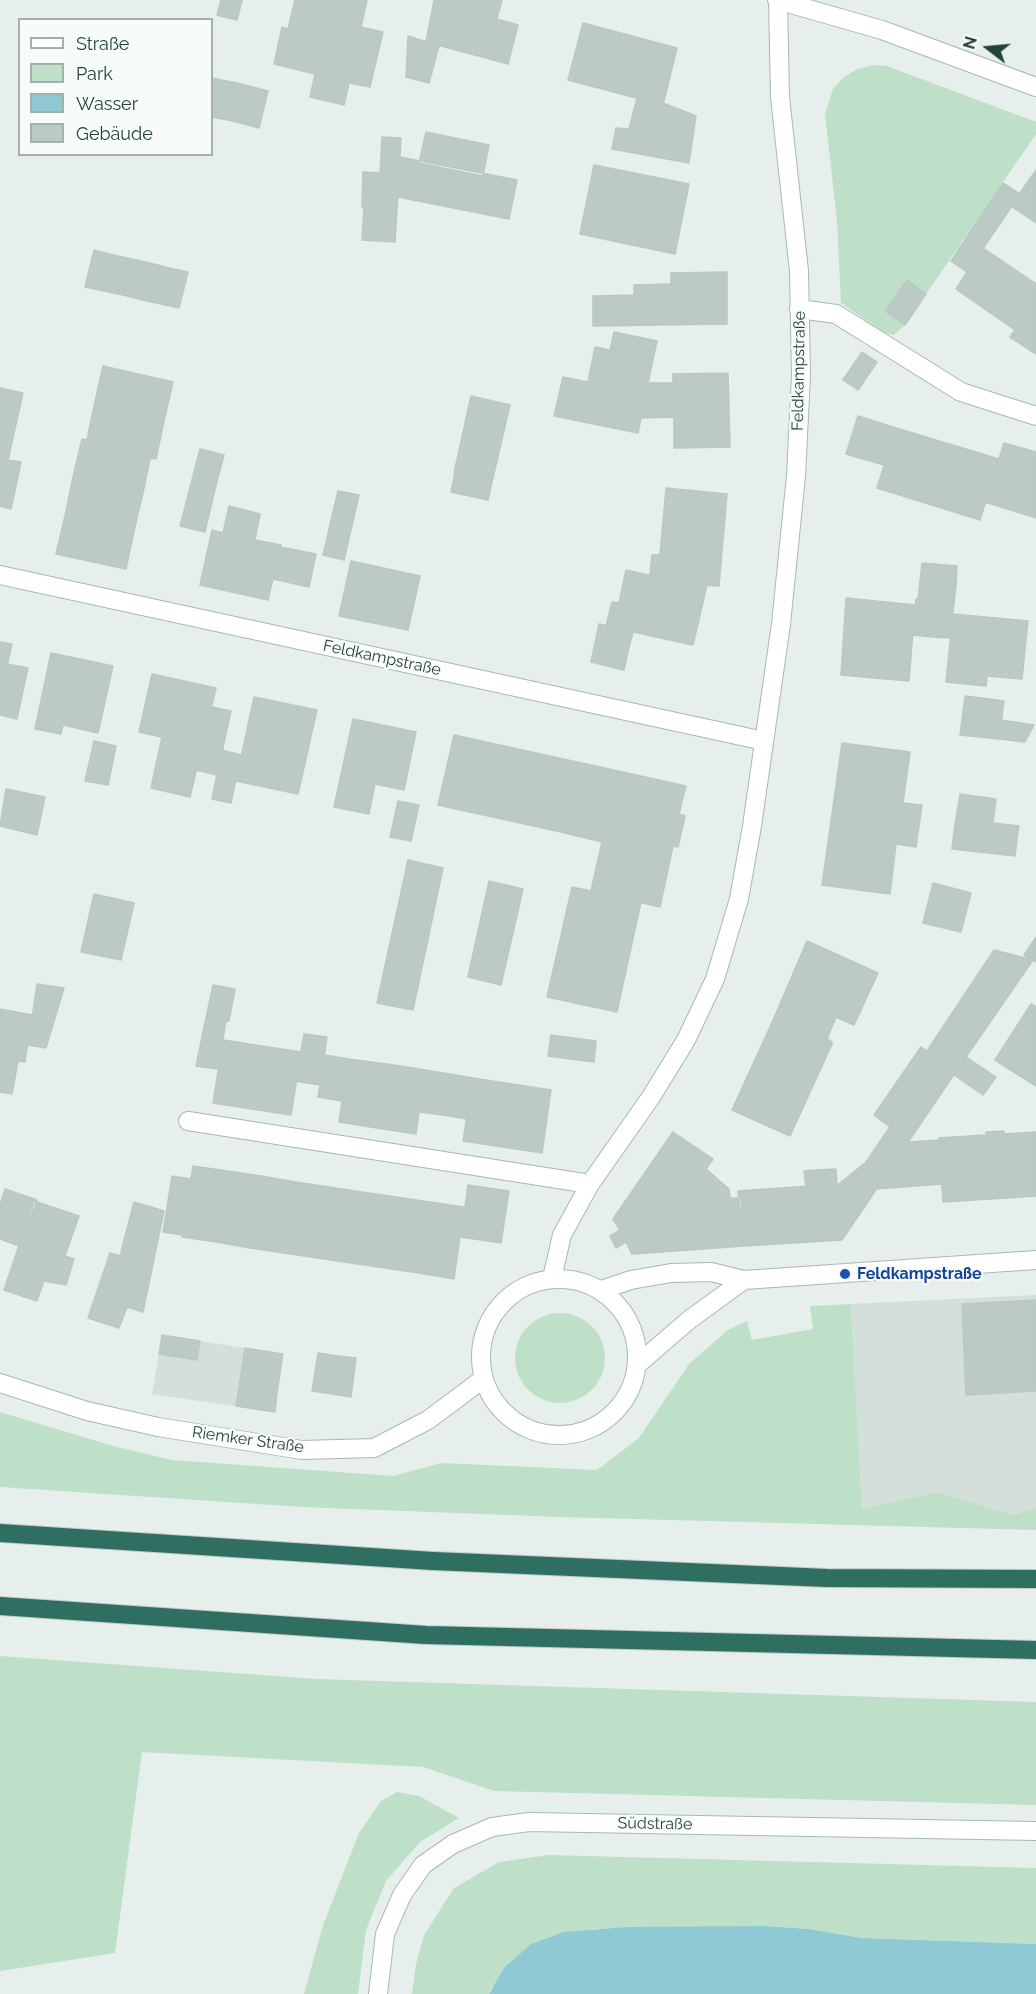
<!DOCTYPE html>
<html>
<head>
<meta charset="utf-8">
<style>
	body { margin:0 }
	#map { position:relative; width:1036px; height:1994px; overflow:hidden; background:#e6efeb; font-family:Raleway,sans-serif }
	canvas { display:block }
	.legend { position:absolute; left:18px; top:18px; width:195px; height:138px; box-sizing:border-box; background:#f7fbf9; border:2px solid #a3b1ad; margin:0; padding:8px 10px; list-style:none; font-size:18px; color:#24423a }
	.legend li { display:flex; align-items:center; gap:12px; height:30px }
	.legend b { width:30px; border:2px solid #a3b1ad }
	.north { position:absolute; left:958px; top:18px; width:60px; height:60px; -webkit-text-stroke:4px #f7fbf9; paint-order:stroke; rotate:286deg; font-size:16px; font-weight:700; line-height:24px; text-align:center; color:#24423a }
	.north::after { content:''; display:block; margin:auto; width:21px; height:27px; background:#24423a; clip-path:polygon(50% 0,100% 100%,50% 72%,0 100%) }
</style>
</head>
<body>
<div id="map">
<canvas width="1036" height="1994"></canvas>
<ul class="legend">
<li><b style="height:8px;background:#fff"></b>Straße</li>
<li><b style="height:16px;background:#bfe0c8"></b>Park</li>
<li><b style="height:16px;background:#8ec9d4"></b>Wasser</li>
<li><b style="height:16px;background:#bbcac4"></b>Gebäude</li>
</ul>
<div class="north">N</div>
</div>
<script>
const ctx = document.querySelector('canvas').getContext('2d');
ctx.lineJoin = 'round';
function paint(path, color) { ctx.fillStyle = color; ctx.fill(path, 'evenodd'); }
const shape = rows => new Path2D(rows.map(r => 'M' + r).join(''));
function trace(path, color, width, dash) { ctx.strokeStyle = color; ctx.lineWidth = width; ctx.lineCap = dash ? 'butt' : 'round'; ctx.setLineDash(dash || []); ctx.stroke(path); }
function drawText(font, color, halo, rows, align = 'center') {
  ctx.font = font + ' Raleway,sans-serif'; ctx.lineWidth = 4.5; ctx.setLineDash([]); ctx.textBaseline = 'middle'; ctx.strokeStyle = halo; ctx.fillStyle = color; for (const [text, x, y, turn = 0] of rows) {
    ctx.save(); ctx.translate(x, y); ctx.rotate((+turn || 0) * Math.PI / 180); ctx.textAlign = isNaN(turn) ? turn : align; if (halo) ctx.strokeText(text, 0, 0); ctx.fillText(text, 0, 0); ctx.restore();
  }
}
paint(shape([
	[1036,1295,1036,1507,1014,1515,937,1492,862,1509,851,1304],
	[162,1335,283,1354,275,1412,152,1394]
]), '#d4dfda');
paint(shape([
	[875,65,887,66,1036,122,1036,134,926,294,907,280,905,325,894,335,885,333,841,303,837,221,825,114,833,89,844,77,857,69],
	[851,1304,862,1509,937,1492,1014,1515,1036,1507,1036,1530,559,1517,302,1507,0,1487,0,1412,117,1447,172,1460,393,1476,442,1463,597,1470,639,1438,689,1364,728,1330,747,1321,752,1340,813,1329,810,1306],
	'515 1358a45 45 0 1 1 90 0a45 45 0 1 1-90 0Z',
	[0,1656,316,1679,1036,1702,1036,1805,494,1791,423,1767,142,1752,115,1953,0,1971],
	[397,1792,419,1796,459,1818,420,1842,386,1881,366,1930,358,1994,304,1994,323,1925,359,1833,381,1801],
	[549,1855,1036,1868,1036,1944,862,1938,809,1929,765,1926,593,1929,491,1988,489,1994,412,1994,416,1964,424,1935,454,1888,499,1862]
]), '#bfe0c8');
paint(shape([
	[765,1926,809,1929,862,1938,1036,1944,1036,1994,489,1994,504,1968,531,1944,564,1932,627,1927]
]), '#8ec9d4');
const building = shape([
	[221,0,242,0,237,20,217,15,221,0],
	[295,0,367,0,361,27,383,32,377,57,356,52,344,105,310,97,315,74,274,64,282,27,288,29,295,0],
	[438,0,502,0,486,58,426,42,434,1,438,0],
	[497,19,518,25,508,64,486,58,497,19],
	[583,23,677,48,663,105,568,80,583,23],
	[408,36,439,46,429,83,406,77,408,36],
	[356,52,377,57,370,87,349,83,356,52],
	[212,78,241,84,233,121,212,117,212,78],
	[241,84,268,91,259,128,233,121,241,84],
	[637,98,663,103,696,116,689,163,612,149,616,128,629,129,637,98],
	[426,132,489,145,483,176,419,163,426,132],
	[382,137,401,138,399,174,380,173,382,137],
	[400,157,517,180,509,219,398,197,400,157],
	[594,165,689,184,675,254,580,234,594,165],
	[1036,170,1036,223,1011,206,1036,170],
	[363,172,399,174,397,209,362,207,363,172],
	[1003,183,1020,194,999,225,982,214,1003,183],
	[364,207,397,209,395,242,362,240,364,207],
	[982,214,999,225,967,272,951,261,982,214],
	[983,248,1036,284,1036,299,1015,330,956,289,983,248],
	[94,250,113,255,104,291,85,287,94,250],
	[113,255,132,259,123,295,104,291,113,255],
	[132,259,150,263,142,300,123,295,132,259],
	[150,263,169,268,161,304,142,300,150,263],
	[169,268,188,272,179,308,161,304,169,268],
	[727,272,727,324,593,326,593,296,634,295,634,285,671,284,671,273,727,272],
	[907,280,926,294,905,325,885,311,907,280],
	[1036,299,1036,354,1010,337,1036,299],
	[614,332,657,341,653,359,610,351,614,332],
	[595,347,653,359,638,433,554,416,563,377,588,382,595,347],
	[862,352,877,362,858,390,843,380,862,352],
	[103,366,173,382,164,421,94,406,103,366],
	[728,373,730,447,674,448,674,417,641,418,648,383,673,383,673,374,728,373],
	[0,388,23,393,8,460,21,462,11,509,0,506,0,388],
	[471,396,510,405,492,482,454,473,471,396],
	[94,406,164,421,156,459,150,458,151,454,87,440,94,406],
	[858,416,896,428,884,465,846,454,858,416],
	[896,428,999,459,980,520,877,488,896,428],
	[82,439,151,454,143,493,73,477,82,439],
	[1004,443,1036,452,1036,518,985,502,1004,443],
	[200,449,224,455,215,489,191,484,200,449],
	[455,473,492,482,488,500,451,492,455,473],
	[73,477,143,493,134,531,65,516,73,477],
	[191,484,215,489,205,532,180,526,191,484],
	[666,488,727,494,719,586,688,584,650,575,652,555,660,555,666,488],
	[338,491,359,495,344,560,323,555,338,491],
	[229,506,260,514,255,540,281,545,268,600,200,585,212,530,223,533,229,506],
	[65,516,134,531,126,569,56,554,65,516],
	[280,547,316,554,309,587,273,579,280,547],
	[351,561,420,576,408,630,339,616,351,561],
	[922,563,957,566,956,585,920,581,922,563],
	[626,570,688,584,707,585,693,645,606,626,612,602,619,603,626,570],
	[920,581,956,585,954,603,918,599,920,581],
	[846,598,915,605,909,681,841,675,846,598],
	[916,599,935,601,932,637,913,635,916,599],
	[935,601,954,603,950,638,932,637,935,601],
	[953,614,1028,621,1022,679,987,676,986,686,946,682,953,614],
	[599,624,633,632,628,651,595,643,599,624],
	[0,642,12,644,0,696,0,642],
	[595,643,628,651,624,670,591,662,595,643],
	[51,653,113,666,98,733,63,725,61,734,35,729,51,653],
	[7,664,28,668,17,719,0,715,0,696,7,664],
	[152,674,216,688,190,797,151,788,162,737,139,732,152,674],
	[965,696,1004,701,999,739,960,735,965,696],
	[254,697,317,710,298,794,236,781,254,697],
	[212,707,231,711,217,775,196,770,212,707],
	[353,719,416,732,404,790,375,784,369,814,334,807,353,719],
	[1001,720,1034,725,1025,742,999,739,1001,720],
	[454,735,577,762,561,832,438,805,454,735],
	[94,741,116,746,108,785,85,781,94,741],
	[842,743,910,752,903,803,922,805,919,826,832,814,842,743],
	[222,750,241,755,231,803,212,799,222,750],
	[577,762,618,771,602,842,561,832,577,762],
	[618,771,686,786,679,814,685,816,678,847,673,846,660,907,591,891,618,771],
	[6,789,45,797,37,835,0,826,6,789],
	[960,794,996,799,993,823,1019,826,1017,839,954,831,960,794],
	[398,801,419,805,411,841,390,837,398,801],
	[832,814,919,826,916,847,896,844,890,894,822,885,832,814],
	[954,831,1017,839,1015,856,952,849,954,831],
	[408,860,443,868,413,1010,377,1003,408,860],
	[489,881,523,889,501,985,468,977,489,881],
	[933,883,971,893,961,932,923,923,933,883],
	[572,887,641,902,617,1012,547,997,572,887],
	[94,894,134,903,121,960,81,952,94,894],
	[1036,937,1036,962,1024,955,1036,937],
	[807,941,878,973,854,1025,836,1017,827,1039,832,1042,832,1044,774,1018,807,941],
	[994,950,1033,960,957,1070,927,1051,994,950],
	[37,984,64,988,46,1048,28,1045,37,984],
	[213,985,235,989,229,1021,206,1018,213,985],
	[1031,1004,1036,1007,1036,1086,995,1060,1031,1004],
	[0,1009,32,1015,25,1062,18,1061,12,1094,0,1092,0,1009],
	[206,1018,226,1021,218,1069,196,1066,206,1018],
	[774,1018,832,1044,790,1136,732,1110,774,1018],
	[304,1034,327,1037,320,1085,296,1081,304,1034],
	[551,1035,596,1041,594,1062,548,1056,551,1035],
	[223,1040,262,1046,252,1109,213,1103,223,1040],
	[262,1046,301,1052,291,1115,252,1109,262,1046],
	[921,1047,937,1058,890,1127,874,1115,921,1047],
	[325,1055,348,1059,342,1101,318,1097,325,1055],
	[966,1057,996,1077,983,1095,954,1075,966,1057],
	[937,1058,957,1070,842,1240,839,1184,866,1162,937,1058],
	[348,1059,387,1064,377,1128,339,1122,348,1059],
	[387,1064,425,1070,416,1134,377,1128,387,1064],
	[425,1070,449,1074,443,1115,420,1112,425,1070],
	[449,1074,473,1078,467,1119,443,1115,449,1074],
	[473,1078,512,1084,503,1147,463,1141,473,1078],
	[512,1084,551,1090,542,1153,503,1147,512,1084],
	[1004,1131,1004,1134,1036,1132,1036,1196,943,1202,939,1138,986,1135,986,1132,1004,1131],
	[673,1132,713,1159,706,1169,729,1189,730,1198,741,1198,744,1246,632,1254,626,1242,616,1248,610,1236,620,1230,613,1219,673,1132],
	[939,1140,942,1184,876,1189,909,1142,939,1140],
	[193,1166,227,1171,217,1242,182,1237,193,1166],
	[836,1169,837,1184,806,1187,804,1171,836,1169],
	[227,1171,261,1176,250,1248,217,1242,227,1171],
	[172,1176,191,1179,183,1235,163,1232,172,1176],
	[261,1176,295,1182,284,1253,250,1248,261,1176],
	[295,1182,329,1187,318,1258,284,1253,295,1182],
	[839,1184,842,1240,744,1246,738,1191,839,1184],
	[468,1185,509,1191,501,1243,461,1237,468,1185],
	[329,1187,362,1192,351,1263,318,1258,329,1187],
	[5,1189,37,1200,19,1246,0,1239,0,1205,5,1189],
	[362,1192,396,1197,385,1268,351,1263,362,1192],
	[396,1197,430,1202,419,1273,385,1268,396,1197],
	[34,1201,79,1216,65,1256,74,1259,66,1285,44,1281,37,1301,4,1290,34,1201],
	[134,1202,164,1211,143,1312,127,1307,119,1328,88,1318,110,1253,120,1256,134,1202],
	[430,1202,464,1207,454,1279,419,1273,430,1202],
	[1036,1300,1036,1391,966,1395,962,1304,1036,1300],
	[162,1335,200,1341,197,1360,159,1354,162,1335],
	[245,1348,283,1354,280,1373,242,1368,245,1348],
	[318,1353,338,1356,332,1394,312,1391,318,1353],
	[338,1356,356,1358,351,1397,332,1394,338,1356],
	[242,1368,280,1373,277,1393,239,1387,242,1368],
	[239,1387,277,1393,275,1412,236,1406,239,1387]
]);
paint(building, '#bbcac4');
trace(building, '#b8c9c2', 1.5);
const lane = shape([
	[799,309,836,314,961,392,1036,416],
	[188,1121,590,1184]
]);
const street = shape([
	[777,0,882,30,1036,87],
	[0,575,764,741],
	[552,1278,562,1235,590,1184,651,1097,686,1040,715,979,739,899,752,826,781,624,796,476,801,375,799,271,780,97,778,0],
	'481 1357a78 78 0 1 1 156 0a78 78 0 1 1-156 0Z',
	[601,1290,631,1280,671,1273,711,1272,744,1280,1036,1260],
	[638,1364,689,1320,744,1280],
	[0,1383,87,1411,158,1427,302,1450,374,1448,428,1420,483,1379]
]);
const secondary = shape([
	[378,1994,385,1934,402,1895,423,1865,453,1844,492,1827,529,1822,1036,1831]
]);
const highway = shape([
	[0,1533,433,1561,827,1578,1036,1579],
	[0,1606,426,1635,1036,1650]
]);
trace(lane, '#a8b8b2', 20);
trace(street, '#a8b8b2', 20);
trace(secondary, '#a4bbb3', 20);
trace(highway, '#c2cac8', 20);
trace(lane, '#fff', 18);
trace(street, '#fff', 18);
trace(secondary, '#fff', 18);
trace(highway, '#2f6f62', 18);
for (const [x, y, r, color] of [
	[845,1274,6,"#1a4fb4"]
]) { const dot = new Path2D(); dot.arc(x, y, r, 0, 2 * Math.PI); ctx.fillStyle = color; ctx.fill(dot); trace(dot, '#f7fbf9', 2); }
drawText('16px', '#24423a', '#f7fbf9', [
	["Feldkampstraße",799,371,-89],
	["Feldkampstraße",382,658,12],
	["Riemker Straße",248,1440,8],
	["Südstraße",655,1824,1]
]);
drawText('bold 16px', '#164399', '#f7fbf9', [
	["Feldkampstraße",857,1274]
], 'left');
</script>
</body>
</html>
